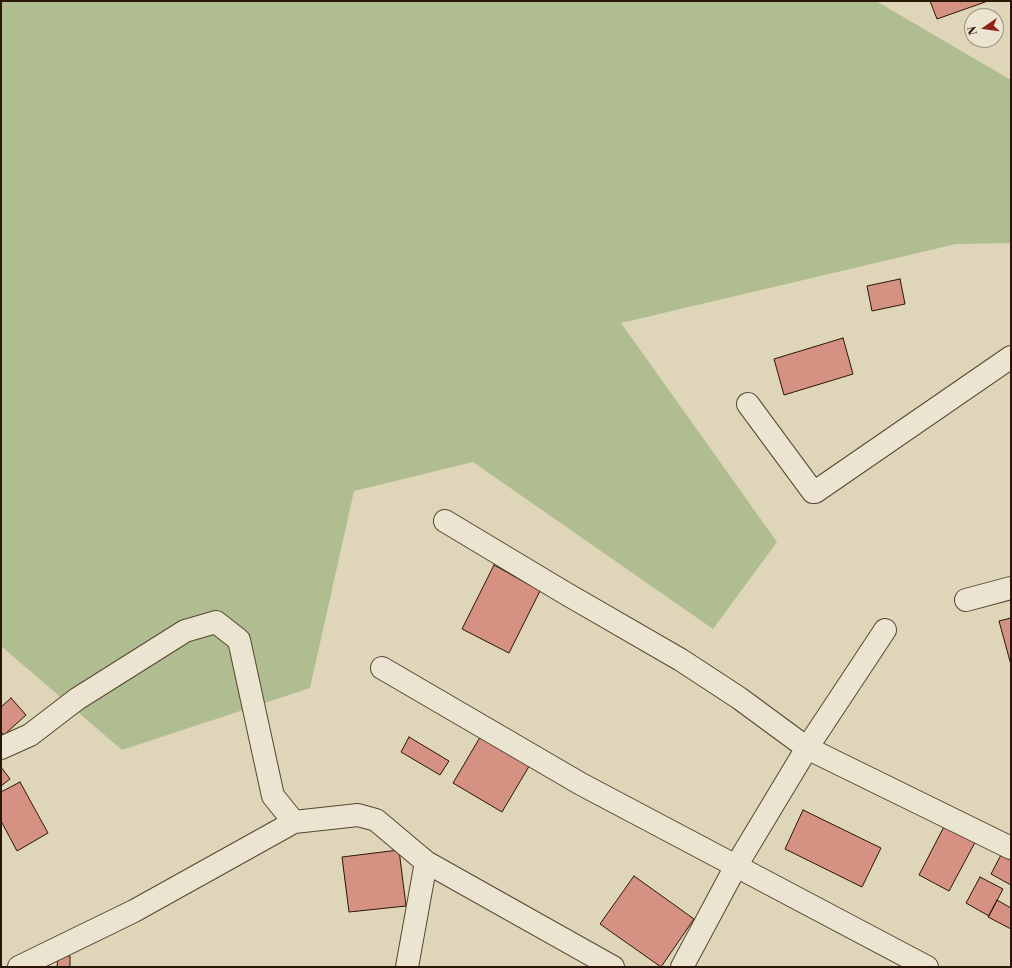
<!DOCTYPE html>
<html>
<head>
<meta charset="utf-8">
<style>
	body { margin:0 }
	#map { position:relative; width:1012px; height:968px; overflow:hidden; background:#dfd5b8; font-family:"Libre Bodoni",serif }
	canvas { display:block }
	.frame { position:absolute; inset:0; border:2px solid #281704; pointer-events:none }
	.north { position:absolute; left:964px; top:8px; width:40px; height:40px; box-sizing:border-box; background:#eae4d1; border:1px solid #9c927f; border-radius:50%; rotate:257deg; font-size:11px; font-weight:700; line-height:16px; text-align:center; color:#281704 }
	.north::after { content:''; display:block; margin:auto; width:14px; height:18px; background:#8f2418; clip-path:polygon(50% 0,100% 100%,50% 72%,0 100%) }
</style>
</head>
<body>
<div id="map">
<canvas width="1012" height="968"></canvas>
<div class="frame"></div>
<div class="north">N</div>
</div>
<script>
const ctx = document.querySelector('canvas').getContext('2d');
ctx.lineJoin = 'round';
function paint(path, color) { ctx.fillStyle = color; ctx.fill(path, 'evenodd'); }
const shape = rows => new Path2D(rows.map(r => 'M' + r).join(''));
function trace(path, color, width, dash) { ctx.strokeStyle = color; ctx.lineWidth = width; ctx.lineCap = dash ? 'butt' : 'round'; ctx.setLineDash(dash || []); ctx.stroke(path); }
paint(shape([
	[1,1,876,1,1011,80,1011,243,956,244,621,323,777,542,713,629,473,462,354,491,310,688,122,750,1,646]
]), '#b0bd90');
const building = shape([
	[930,1,988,1,937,19,930,1],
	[900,279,905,304,872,311,867,286,900,279],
	[843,338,853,374,784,395,774,359,843,338],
	[494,565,535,588,541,589,509,653,462,629,494,565],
	[1011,618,1011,665,999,621,1011,618],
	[11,698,26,715,4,735,1,732,1,707,11,698],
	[482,734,531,763,502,812,453,783,482,734],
	[409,737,449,761,440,775,401,752,409,737],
	[1,767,10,779,1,786,1,767],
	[20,782,48,833,17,851,1,821,1,792,20,782],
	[803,810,881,848,862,887,785,849,803,810],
	[948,819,979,835,949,891,919,875,948,819],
	[399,850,406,906,349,912,342,857,399,850],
	[1001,855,1011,860,1011,885,991,874,1001,855],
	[634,876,694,919,661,967,600,924,634,876],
	[980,877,1003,889,989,916,966,903,980,877],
	[997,900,1011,908,1011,929,988,917,997,900],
	[58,955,70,956,70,967,57,967,58,955]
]);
paint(building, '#d59182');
trace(building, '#281704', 1);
const minor = shape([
	[748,404,813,492,815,492,1011,357],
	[445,521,565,593,681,660,739,698,807,748,1011,848],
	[966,600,1011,588],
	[885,630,807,748,736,866,927,967],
	[382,668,581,784,736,866,682,967],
	[1,748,30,735,77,699,185,631,216,622,239,640,273,796,294,822],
	[19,967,134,911,294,822,358,815,376,820,426,862,613,967],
	[407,967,426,862]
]);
trace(minor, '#564631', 24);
trace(minor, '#eae4d1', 22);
</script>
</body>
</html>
